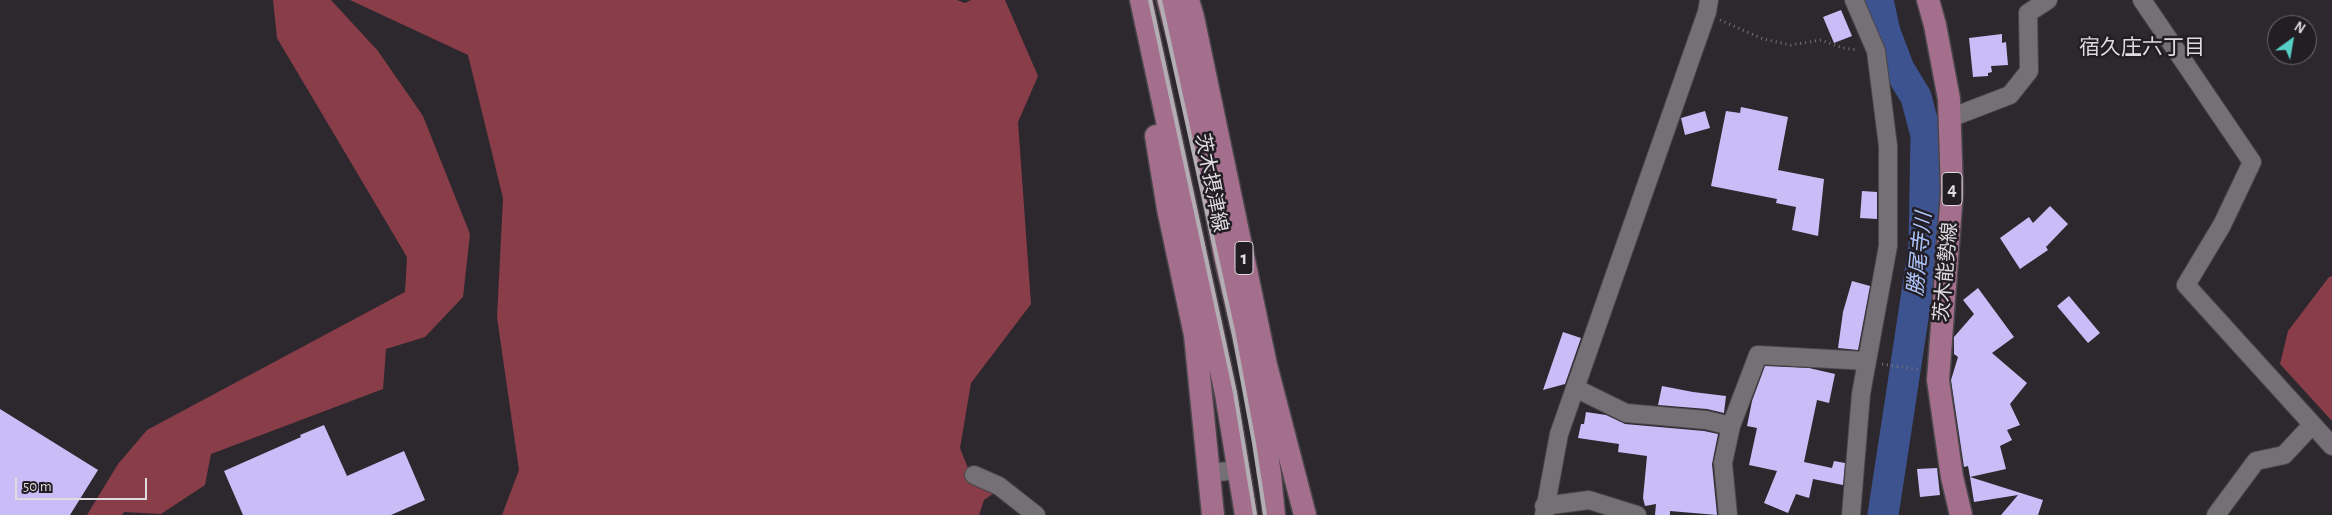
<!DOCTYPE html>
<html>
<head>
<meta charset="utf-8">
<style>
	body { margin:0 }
	#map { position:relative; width:2332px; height:515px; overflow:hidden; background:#2d282e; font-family:"Alegreya Sans",sans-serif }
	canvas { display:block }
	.north { position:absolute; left:2267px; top:15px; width:50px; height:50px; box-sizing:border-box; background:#231e24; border:1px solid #6e6a6f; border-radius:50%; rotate:32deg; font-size:14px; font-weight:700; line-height:20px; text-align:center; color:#dfdbdf }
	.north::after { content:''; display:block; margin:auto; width:18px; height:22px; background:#55cec5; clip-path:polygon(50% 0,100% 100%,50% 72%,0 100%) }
	.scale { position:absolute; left:15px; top:478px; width:132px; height:22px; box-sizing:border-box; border:2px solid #dfdbdf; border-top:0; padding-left:6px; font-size:15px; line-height:18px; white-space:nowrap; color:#dfdbdf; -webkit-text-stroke:4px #231e24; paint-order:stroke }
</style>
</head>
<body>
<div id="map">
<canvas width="2332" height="515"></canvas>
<div class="north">N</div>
<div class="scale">50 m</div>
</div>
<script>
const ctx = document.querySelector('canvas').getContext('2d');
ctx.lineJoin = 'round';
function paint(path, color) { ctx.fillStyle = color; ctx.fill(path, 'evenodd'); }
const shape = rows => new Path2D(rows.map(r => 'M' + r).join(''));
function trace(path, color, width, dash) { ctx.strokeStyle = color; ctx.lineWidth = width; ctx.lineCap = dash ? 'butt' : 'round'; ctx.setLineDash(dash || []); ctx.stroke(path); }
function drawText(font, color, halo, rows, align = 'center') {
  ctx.font = font + ' "Alegreya Sans","Noto Sans JP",sans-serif'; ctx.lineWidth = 5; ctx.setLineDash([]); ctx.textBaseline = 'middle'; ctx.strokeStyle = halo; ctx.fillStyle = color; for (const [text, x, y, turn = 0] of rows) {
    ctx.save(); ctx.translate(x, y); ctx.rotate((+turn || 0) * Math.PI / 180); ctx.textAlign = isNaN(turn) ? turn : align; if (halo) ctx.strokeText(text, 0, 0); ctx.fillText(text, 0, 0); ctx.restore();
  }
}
paint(shape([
	[273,0,331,0,378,51,423,116,470,234,463,297,425,337,386,349,383,389,211,454,205,485,161,514,124,512,122,515,87,515,118,464,147,430,405,292,407,257,277,38],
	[350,0,957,0,965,3,971,0,1005,0,1038,76,1018,122,1031,304,971,383,960,448,971,476,994,493,984,500,979,515,502,515,519,470,497,317,503,198,468,55],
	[2332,276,2332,421,2280,364,2288,331,2329,277]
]), '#893d48');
trace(shape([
	[1878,0,1885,32,1899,69,1916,97,1926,135,1924,246,1883,515]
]), '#3d5390', 31);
paint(shape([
	[1841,10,1852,36,1834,43,1823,17],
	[2002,34,2002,43,2006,42,2008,65,1991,66,1992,72,1988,73,1988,76,1973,77,1969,38],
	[1741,107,1788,117,1778,170,1824,179,1818,236,1792,230,1796,207,1776,203,1777,199,1711,186,1726,111,1740,113],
	[1705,111,1710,128,1685,135,1681,118],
	[1862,191,1877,192,1877,219,1860,218],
	[2050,206,2068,224,2046,247,2048,250,2020,269,2000,238,2029,217,2033,223],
	[1852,281,1870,286,1858,350,1838,348,1843,312],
	[1978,288,2014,337,1992,353,2027,383,2010,404,2020,425,2007,430,2012,440,2000,446,2006,469,1970,477,1968,466,1964,467,1951,380,1958,357,1954,354,1954,337,1974,314,1963,300],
	[2069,296,2100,333,2088,343,2057,306],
	[1563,332,1581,338,1565,384,1543,390],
	[1765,366,1809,368,1835,374,1829,403,1817,400,1804,462,1832,468,1834,461,1845,463,1843,485,1813,479,1809,498,1796,494,1788,513,1764,503,1777,471,1749,465,1757,428,1747,426,1752,401],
	[1662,386,1693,392,1726,396,1724,413,1707,409,1658,405],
	[0,409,98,470,70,515,0,515],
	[1586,412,1606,415,1625,424,1704,431,1718,434,1712,464,1717,515,1670,511,1670,515,1655,515,1656,504,1645,506,1643,498,1647,456,1618,452,1619,444,1578,438,1581,424,1584,424],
	[324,425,347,476,404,451,425,500,391,515,243,515,224,471,301,437,300,435],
	[1937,468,1940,495,1920,497,1917,469],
	[1970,477,2043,500,2038,515,2001,515,2018,495,1974,502]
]), '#c9bdf8');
trace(shape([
	[1229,471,1278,466]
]), '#484349', 18, [18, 9]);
const minor = shape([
	[2142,0,2252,162,2222,225,2186,285,2332,446],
	[1950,118,2010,95,2029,71,2028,13,2048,0],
	[1575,388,1626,413,1706,420,1731,426,1723,463,1728,515],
	[1731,426,1758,355,1867,361],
	[1208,473,1229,471],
	[974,475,999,486,1036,515],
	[1544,506,1589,500,1637,515],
	[1544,515,1559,434,1707,12,1709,0],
	[1851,515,1861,394,1888,246,1888,146,1876,51,1854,0],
	[2216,515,2256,461,2284,455,2312,425]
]);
const major = shape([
	[1141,0,1226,394,1246,515],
	[1168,0,1196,106,1225,257,1259,402,1270,474,1274,515],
	[1188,0,1193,17,1266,365,1305,515],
	[1928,0,1935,25,1949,99,1952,192,1938,380,1952,477,1961,515],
	[1156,136,1168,209,1195,335,1213,515]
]);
trace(minor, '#4a464a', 20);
trace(major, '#4a464a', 25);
trace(shape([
	[1720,20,1763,39,1791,45,1821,40,1843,48,1858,50],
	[1882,364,1920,370]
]), '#787378', 3, [1, 4]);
trace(minor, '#756f76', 18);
trace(major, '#a46e8d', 22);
trace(shape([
	[1150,0,1235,393,1255,515],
	[1160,0,1234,335,1254,443,1265,515]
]), '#b3aeb3', 4);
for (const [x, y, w] of [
	[1952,189,20],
	[1244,258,18]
]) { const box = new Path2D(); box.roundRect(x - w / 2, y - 16.5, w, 33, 4); ctx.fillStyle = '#231e24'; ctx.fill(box); trace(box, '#dfdbdf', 1); }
drawText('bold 19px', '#dfdbdf', null, [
	["4",1952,189],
	["1",1244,258]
]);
drawText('20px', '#dfdbdf', '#231e24', [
	["茨木摂津線",1211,183,79],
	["茨木能勢線",1946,272,-85]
]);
drawText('21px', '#dfdbdf', '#231e24', [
	["宿久庄六丁目",2142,48]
]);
drawText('italic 21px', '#adc3f9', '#231e24', [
	["勝尾寺川",1920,254,-84]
]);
</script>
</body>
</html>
